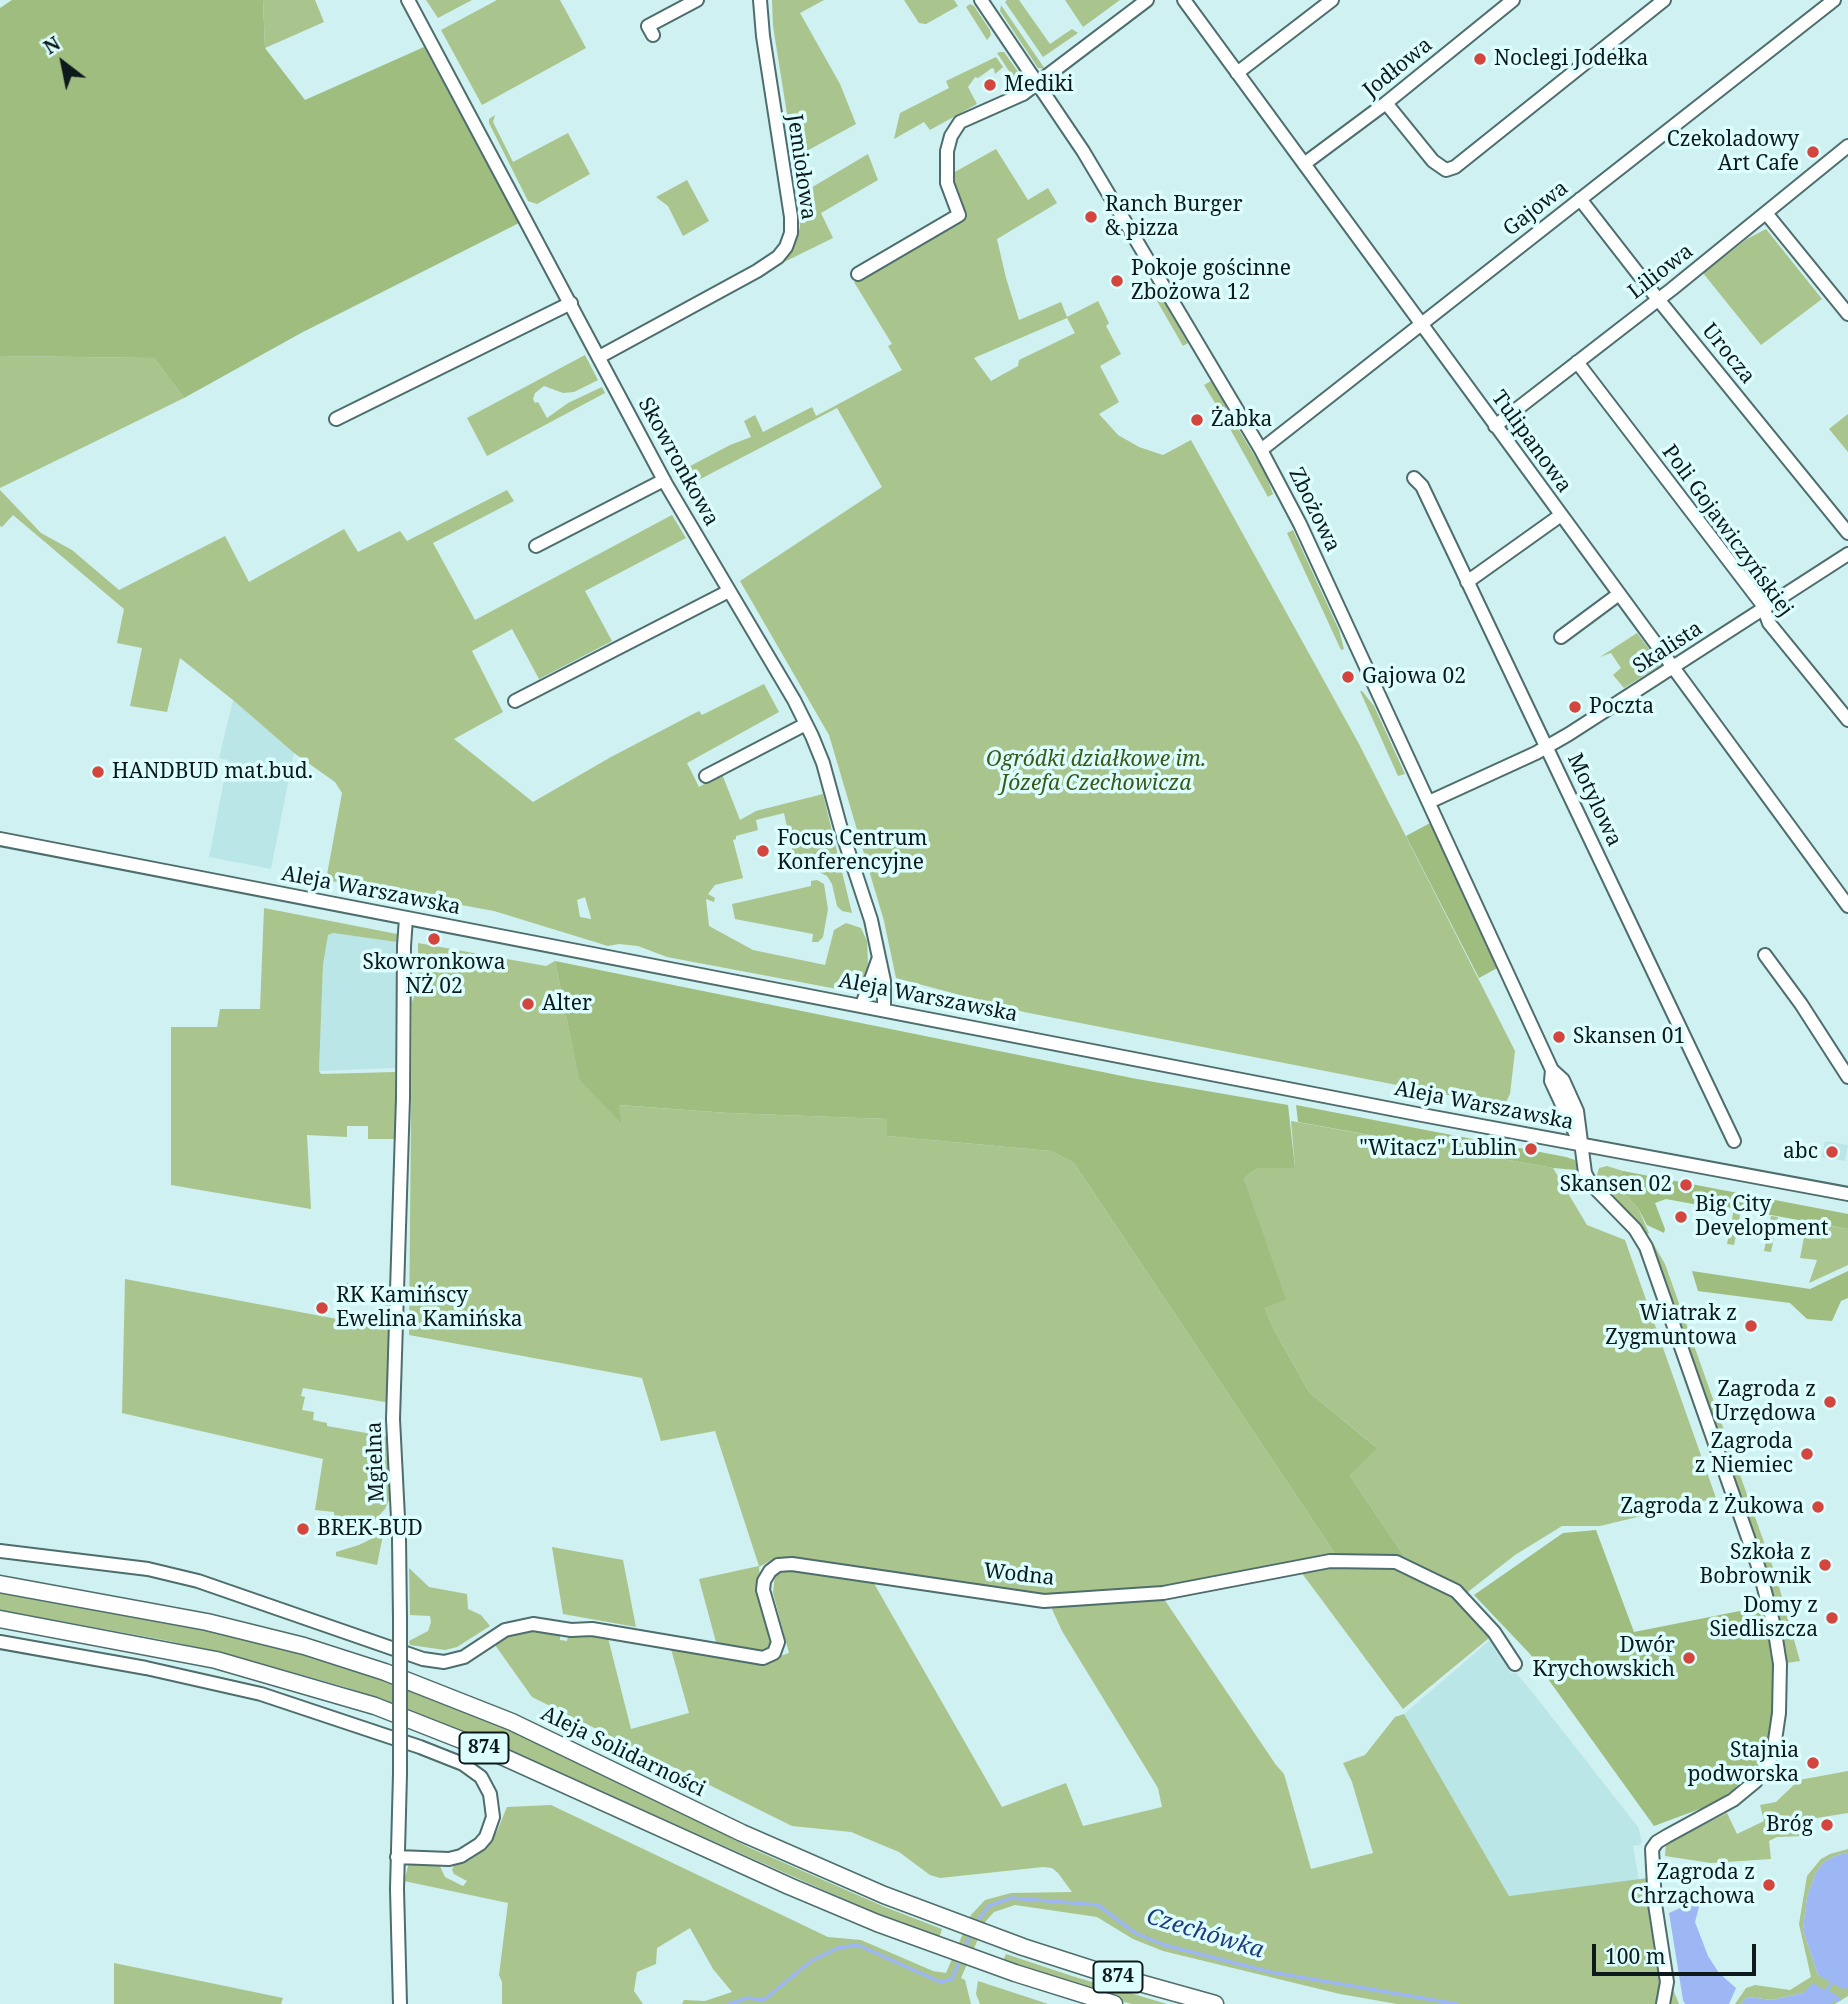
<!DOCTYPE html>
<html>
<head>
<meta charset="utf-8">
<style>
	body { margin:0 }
	#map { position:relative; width:1848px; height:2004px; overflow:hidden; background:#cff1f1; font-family:"Noto Serif",serif }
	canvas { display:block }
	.north { position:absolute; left:28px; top:28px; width:70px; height:70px; -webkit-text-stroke:5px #dcfeff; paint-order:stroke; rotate:328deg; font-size:19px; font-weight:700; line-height:28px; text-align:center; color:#0d191a }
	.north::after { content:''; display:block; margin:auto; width:24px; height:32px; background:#0d191a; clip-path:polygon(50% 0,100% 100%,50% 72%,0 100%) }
	.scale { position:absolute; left:1592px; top:1944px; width:164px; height:32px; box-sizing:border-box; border:4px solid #0d191a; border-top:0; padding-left:9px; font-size:21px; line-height:24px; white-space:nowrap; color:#0d191a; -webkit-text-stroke:5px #dcfeff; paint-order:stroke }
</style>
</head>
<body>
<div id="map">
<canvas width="1848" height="2004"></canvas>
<div class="north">N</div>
<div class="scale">100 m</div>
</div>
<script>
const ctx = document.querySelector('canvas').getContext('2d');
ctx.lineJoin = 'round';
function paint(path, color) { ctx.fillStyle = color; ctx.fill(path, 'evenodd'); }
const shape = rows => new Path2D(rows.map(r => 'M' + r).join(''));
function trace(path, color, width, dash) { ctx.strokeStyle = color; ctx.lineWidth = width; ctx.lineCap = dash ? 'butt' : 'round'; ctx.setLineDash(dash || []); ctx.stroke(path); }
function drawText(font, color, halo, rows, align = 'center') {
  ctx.font = font + ' "Noto Serif",serif'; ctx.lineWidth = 7; ctx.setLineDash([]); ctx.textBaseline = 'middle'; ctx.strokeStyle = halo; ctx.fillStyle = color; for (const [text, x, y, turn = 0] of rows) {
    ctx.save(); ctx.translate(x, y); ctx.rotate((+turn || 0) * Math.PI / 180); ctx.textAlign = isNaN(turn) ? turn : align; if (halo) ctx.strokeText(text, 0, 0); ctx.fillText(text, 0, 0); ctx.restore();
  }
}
paint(shape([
	[233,700,294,753,271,869,209,857,228,760,219,758],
	[333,933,397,942,395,1068,319,1071,323,965,328,935],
	[1825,1141,1848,1145,1845,1161,1822,1157],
	[1490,1640,1508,1663,1507,1667,1511,1673,1516,1673,1533,1693,1638,1827,1642,1842,1640,1845,1633,1846,1639,1880,1509,1896,1404,1714]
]), '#bae6e7');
paint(shape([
	[263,0,315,0,324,22,265,48],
	[426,0,472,0,438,18],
	[497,0,560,0,586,48,482,105,441,30],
	[772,0,824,0,800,13,840,84,856,124,794,158,773,26],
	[904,0,954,0,958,6,926,24,919,23],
	[1007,0,1019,0,1050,44,1072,29,1078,33,1043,57,1005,2],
	[1065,0,1120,0,1083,27],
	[970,4,974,6,990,30,991,35,987,40,966,7],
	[1001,5,1045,69,1038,68,1000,11],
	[1000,52,1004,52,1021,76,1015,80,997,53],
	[996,57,1003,67,995,74,994,69,992,68,978,78,975,77,968,87,977,104,930,130,924,122,894,139,900,113,949,88,946,81],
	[495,115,493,122,513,162,568,133,590,174,537,204,528,201,489,123,489,119],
	[996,149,1028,200,1048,188,1057,203,997,239,1006,278,1019,320,1061,302,1067,317,1098,301,1109,323,1106,326,1121,354,1100,366,1119,402,1099,414,1118,435,1139,447,1163,455,1191,440,1359,744,1515,1051,1510,1094,1504,1106,1024,1012,896,978,884,921,829,735,740,581,882,487,837,408,685,487,677,473,730,445,751,437,744,421,755,415,763,432,812,407,816,416,902,370,888,346,892,344,854,282,966,218,952,183,953,173],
	[1067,318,1075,333,1019,360,1018,366,991,381,974,358],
	[868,154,878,180,821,213,833,238,782,263,795,244,800,227,799,195],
	[687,180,709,221,683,236,668,206,656,197],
	[1766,229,1822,299,1761,345,1703,273,1747,239],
	[1157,290,1188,343,1183,346,1153,294],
	[585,355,598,380,574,392,563,393,544,386,535,393,533,399,535,403,538,402,547,418,568,403,602,387,605,393,487,456,467,418],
	[0,356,154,358,184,398,0,488],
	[1211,381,1226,406,1226,409,1220,411,1204,385],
	[1848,414,1848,452,1829,429],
	[1230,415,1266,475,1273,494,1268,497,1224,418],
	[0,490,41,533,72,550,119,590,225,536,249,582,344,529,358,552,400,531,407,541,507,490,514,501,433,543,475,620,672,515,686,538,585,591,612,641,539,679,512,629,472,651,503,712,454,739,533,802,611,757,699,711,702,715,764,684,779,712,687,763,699,787,722,774,740,820,756,811,823,794,852,913,842,911,837,906,832,884,827,876,819,872,809,872,807,867,796,867,784,813,756,820,758,830,736,836,736,839,733,840,743,878,715,885,708,894,715,898,714,902,706,899,709,926,753,950,825,965,834,930,846,923,861,928,867,941,868,963,864,986,858,991,853,992,667,957,638,946,619,944,608,946,494,911,326,880,342,793,335,782,294,753,233,700,180,658,167,712,130,706,142,648,117,643,124,609,13,515,2,527,0,526],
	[585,897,591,918,591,919,580,917,577,900],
	[1293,530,1339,630,1344,649,1341,650,1287,533],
	[1637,633,1661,665,1624,688,1613,675,1621,668,1611,653,1600,657],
	[1360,691,1362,691,1374,706,1405,774,1398,776],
	[811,881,817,880,824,884,828,909,823,937,818,942,812,942,813,934,735,919,732,904,811,886],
	[264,908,397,934,397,942,333,933,328,935,323,965,319,1071,321,1074,395,1072,396,1139,368,1139,368,1126,347,1126,347,1137,307,1135,311,1209,171,1185,171,1027,217,1027,220,1009,260,1009],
	[418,943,546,966,555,961,579,1078,620,1123,618,1105,728,1113,888,1119,887,1136,1051,1151,1074,1163,1336,1555,1162,1587,1039,1594,792,1557,773,1559,759,1567,760,1579,776,1638,769,1652,765,1654,717,1646,699,1579,759,1566,715,1431,661,1441,642,1378,409,1335,412,1002,418,987],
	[1291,1121,1553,1168,1587,1225,1625,1240,1716,1498,1600,1526,1562,1526,1515,1555,1464,1595,1406,1559,1350,1476,1376,1447,1309,1392,1273,1328,1265,1308,1285,1300,1244,1178,1258,1168,1295,1168],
	[1607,1166,1623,1171,1617,1185,1638,1208,1649,1233,1646,1234,1605,1189,1597,1175,1599,1168],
	[1734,1209,1741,1210,1734,1245,1727,1244],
	[1771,1216,1778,1217,1771,1252,1764,1251],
	[1807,1222,1848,1229,1848,1265,1809,1283,1817,1260,1800,1258],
	[1650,1238,1665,1264,1776,1576,1800,1661,1780,1664,1774,1626,1642,1239],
	[125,1279,358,1323,392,1327,391,1403,303,1388,301,1396,305,1397,302,1410,314,1412,313,1420,327,1423,327,1426,389,1437,391,1496,385,1509,372,1523,359,1529,335,1525,334,1512,315,1510,323,1459,122,1413],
	[384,1530,377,1565,336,1556,336,1552,359,1545,379,1535],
	[552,1547,623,1560,636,1627,563,1614],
	[1331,1566,1396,1567,1453,1594,1489,1634,1489,1638,1403,1709,1301,1572],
	[409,1568,429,1587,467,1594,468,1609,481,1615,490,1626,457,1647,445,1650,410,1645,409,1641,428,1631,431,1622,430,1616,410,1615],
	[782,1568,872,1580,1002,1807,1066,1783,1083,1826,1162,1807,1158,1788,1062,1631,1052,1609,1056,1605,1161,1597,1164,1599,1276,1765,1284,1774,1311,1869,1373,1853,1352,1782,1343,1763,1365,1755,1395,1717,1404,1714,1509,1896,1648,1878,1660,1957,1679,2004,1397,2004,1340,1994,1163,1951,1133,1939,1097,1917,1015,1905,994,1912,986,1921,961,1978,965,1980,971,2004,682,2004,684,2000,705,2001,732,1992,713,1969,690,1928,657,1948,656,1964,637,1972,634,1991,643,2004,502,2004,502,1982,499,1975,508,1903,404,1881,409,1863,439,1864,445,1877,463,1886,467,1881,454,1874,452,1870,454,1865,470,1860,487,1847,497,1831,507,1807,551,1805,828,1937,861,1940,933,1971,946,1973,971,1915,985,1900,1011,1893,1072,1892,1058,1873,1052,1868,1043,1867,940,1878,930,1875,899,1852,851,1832,792,1826,532,1697,495,1645,510,1634,525,1630,560,1632,560,1640,567,1641,569,1633,608,1638,631,1729,689,1713,671,1649,765,1661,789,1653,773,1593,775,1574],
	[0,1587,197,1624,362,1670,475,1713,637,1789,748,1847,885,1907,942,1929,939,1939,882,1916,510,1751,408,1709,345,1687,238,1657,169,1641,0,1610],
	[1848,1771,1848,1813,1804,1820,1806,1836,1777,1837,1769,1841,1771,1859,1711,1863,1665,1856,1666,1844,1727,1813,1737,1834,1764,1821,1760,1805,1776,1802,1799,1780],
	[1848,1849,1848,1853,1837,1855,1824,1862,1816,1872,1807,1897,1803,1930,1818,1975,1845,1988,1848,1986,1848,1996,1835,2004,1821,2004,1837,1999,1803,1993,1772,2000,1747,1997,1741,2004,1735,2004,1746,1988,1755,1985,1790,1990,1811,1977,1799,1924,1807,1876,1821,1859,1830,1854],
	[1006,1954,1072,1976,1167,2004,1132,2004,1121,2001,1002,1963],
	[114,1963,283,1998,281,2004,114,2004],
	[978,1981,1033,1999,1048,2004,980,2004,976,1994]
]), '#a9c48d');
paint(shape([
	[12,0,263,0,265,48,305,100,424,47,519,223,301,333,184,398,154,358,0,356,0,8],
	[1432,822,1499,967,1479,978,1406,836],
	[555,961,1137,1079,1288,1105,1295,1168,1258,1168,1244,1178,1286,1300,1265,1308,1273,1328,1309,1392,1377,1448,1350,1476,1406,1559,1336,1555,1074,1163,1051,1151,887,1136,887,1119,728,1113,619,1105,621,1124,579,1079],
	[1296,1105,1566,1157,1575,1160,1577,1170,1553,1168,1298,1122],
	[1623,1171,1848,1214,1848,1229,1705,1203,1704,1206,1666,1199,1655,1203,1665,1229,1664,1233,1647,1225,1638,1208,1617,1185],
	[1692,1271,1810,1289,1848,1271,1848,1298,1841,1301,1832,1321,1807,1319,1790,1303,1698,1291],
	[1596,1530,1634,1632,1760,1607,1776,1661,1771,1731,1763,1758,1733,1790,1713,1804,1654,1826,1530,1654,1474,1595,1563,1533]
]), '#9fbd7f');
paint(shape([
	[1848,1853,1848,1986,1845,1990,1818,1975,1803,1930,1807,1897,1816,1872,1824,1862,1837,1855],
	[1696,1901,1699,1907,1695,1922,1708,1956,1719,1973,1736,1988,1729,2004,1685,2004,1683,2000,1669,1913],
	[1813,1983,1839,1999,1821,2004,1741,2004,1747,1997,1772,2000,1803,1993]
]), '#9cb7f3');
trace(shape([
	[974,1925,989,1906,1011,1898,1098,1905,1135,1933,1164,1945,1270,1972,1457,2004],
	[964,1951,971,1932],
	[729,2004,747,1998,764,2000,811,1961,838,1948,858,1945,940,1982,952,1979,961,1958],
	[1821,2004,1839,1999,1826,1991,1834,1980]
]), '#9cb7f3', 3.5);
const minor = shape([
	[408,0,666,484,794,700,812,736,823,763,841,829,871,920,884,981,884,1009],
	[981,0,1083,151,1261,450,1300,524,1552,1070,1563,1080,1577,1111,1585,1173,1591,1184,1635,1229,1646,1247,1759,1569,1774,1626,1780,1664,1779,1713,1773,1754,1756,1781,1733,1800,1667,1836,1657,1842,1652,1849,1655,1904,1667,1982,1663,2004],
	[1184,0,1848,906],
	[653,35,648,26,697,0],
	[1237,73,1332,0],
	[1386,103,1433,161,1446,170,1455,167,1664,0],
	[1304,164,1386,103,1513,0],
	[1580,199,1657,298,1848,533],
	[1766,213,1848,314],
	[858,274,959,215,947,183,947,151,951,136,960,122,1023,94,1147,0],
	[599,357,757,271,778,257,786,247,791,233,791,217,763,36,760,0],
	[1577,362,1762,604,1769,623,1848,720],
	[336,419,571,303],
	[1495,426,1672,289,1848,146],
	[1261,450,1834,0],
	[1414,478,1422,486,1734,1141],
	[536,546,664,480],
	[1467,582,1561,515],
	[1561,637,1619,594],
	[515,701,729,591],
	[706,776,806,724],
	[1429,802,1536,753,1569,734,1848,554],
	[0,839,1417,1114,1848,1194],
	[1765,955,1801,1004,1848,1077],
	[862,1005,878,960],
	[1552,1070,1551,1081,1577,1137],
	[348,1291,397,1299],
	[0,1551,148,1569,198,1581,423,1659,444,1662,464,1657,505,1630,533,1624,571,1630,592,1629,763,1658,774,1653,778,1642,763,1590,764,1581,770,1571,778,1565,792,1564,1044,1601,1163,1593,1330,1561,1396,1562,1456,1591,1494,1632,1515,1664],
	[400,1619,399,1538,393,1419,403,1098,404,946,406,918],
	[0,1642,146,1668,261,1694,420,1747,463,1764,481,1777,490,1794,493,1817,486,1837,480,1844,461,1856,449,1859,397,1857],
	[400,1774,397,1889,400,2004]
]);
const major = shape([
	[0,1584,207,1622,304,1646,385,1672,512,1722,742,1833,884,1895,1023,1947,1104,1973,1215,2004],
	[0,1619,216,1660,375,1706,497,1754,789,1886,877,1923,1015,1973,1114,2004]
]);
trace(minor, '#4e6d6d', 16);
trace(major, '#4e6d6d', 19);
trace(minor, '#fff', 12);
trace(major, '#fff', 16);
const minorBridge = shape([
	[400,1774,400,1619]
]);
trace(minorBridge, '#4e6d6d', 16, []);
trace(minorBridge, '#fff', 12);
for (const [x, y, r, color] of [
	[1480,59,7,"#d3453d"],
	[990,85,7,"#d3453d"],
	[1813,152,7,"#d3453d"],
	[1091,217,7,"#d3453d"],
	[1117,281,7,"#d3453d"],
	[1197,420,7,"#d3453d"],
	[1348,677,7,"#d3453d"],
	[1575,707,7,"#d3453d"],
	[98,772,7,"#d3453d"],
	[763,851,7,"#d3453d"],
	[434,939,7,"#d3453d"],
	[528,1004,7,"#d3453d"],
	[1559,1037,7,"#d3453d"],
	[1531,1149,7,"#d3453d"],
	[1832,1152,7,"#d3453d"],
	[1686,1185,7,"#d3453d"],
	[1681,1217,7,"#d3453d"],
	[322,1308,7,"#d3453d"],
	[1751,1326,7,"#d3453d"],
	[1830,1402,7,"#d3453d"],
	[1807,1454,7,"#d3453d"],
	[1818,1507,7,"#d3453d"],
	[303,1529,7,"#d3453d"],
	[1825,1565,7,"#d3453d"],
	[1832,1618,7,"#d3453d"],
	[1689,1658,7,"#d3453d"],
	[1813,1763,7,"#d3453d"],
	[1827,1825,7,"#d3453d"],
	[1769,1885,7,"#d3453d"]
]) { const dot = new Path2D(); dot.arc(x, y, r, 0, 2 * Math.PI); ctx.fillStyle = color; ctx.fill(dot); trace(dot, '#dcfeff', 2.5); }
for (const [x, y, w] of [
	[484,1748,49],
	[1118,1977,49]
]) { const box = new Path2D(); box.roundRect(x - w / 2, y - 15.5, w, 31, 5); ctx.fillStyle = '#dcfeff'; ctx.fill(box); trace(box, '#0d191a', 2); }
drawText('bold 19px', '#0d191a', null, [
	["874",484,1748],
	["874",1118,1977]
]);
drawText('21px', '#0d191a', '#dcfeff', [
	["Noclegi Jodełka",1494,59],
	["Mediki",1004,85],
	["Czekoladowy",1799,140,"right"],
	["Art Cafe",1799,164,"right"],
	["Ranch Burger",1105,205],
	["& pizza",1105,229],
	["Pokoje gościnne",1131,269],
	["Zbożowa 12",1131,293],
	["Żabka",1211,420],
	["Gajowa 02",1362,677],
	["Poczta",1589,707],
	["HANDBUD mat.bud.",112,772],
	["Focus Centrum",777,839],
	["Konferencyjne",777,863],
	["Skowronkowa",434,963,"center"],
	["NŻ 02",434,987,"center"],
	["Alter",542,1004],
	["Skansen 01",1573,1037],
	["\"Witacz\" Lublin",1517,1149,"right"],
	["abc",1818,1152,"right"],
	["Skansen 02",1672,1185,"right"],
	["Big City",1695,1205],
	["Development",1695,1229],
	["RK Kamińscy",336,1296],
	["Ewelina Kamińska",336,1320],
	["Wiatrak z",1737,1314,"right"],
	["Zygmuntowa",1737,1338,"right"],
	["Zagroda z",1816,1390,"right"],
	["Urzędowa",1816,1414,"right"],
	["Zagroda",1793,1442,"right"],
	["z Niemiec",1793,1466,"right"],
	["Zagroda z Żukowa",1804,1507,"right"],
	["BREK-BUD",317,1529],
	["Szkoła z",1811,1553,"right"],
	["Bobrownik",1811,1577,"right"],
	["Domy z",1818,1606,"right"],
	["Siedliszcza",1818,1630,"right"],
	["Dwór",1675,1646,"right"],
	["Krychowskich",1675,1670,"right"],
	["Stajnia",1799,1751,"right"],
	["podworska",1799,1775,"right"],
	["Bróg",1813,1825,"right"],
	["Zagroda z",1755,1873,"right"],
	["Chrząchowa",1755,1897,"right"]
], 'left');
drawText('21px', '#0d191a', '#dcfeff', [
	["Jodłowa",1398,68,-39],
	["Jemiołowa",801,167,82],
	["Gajowa",1536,209,-38],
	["Liliowa",1661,272,-38],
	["Urocza",1728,354,51],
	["Tulipanowa",1531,442,54],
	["Skowronkowa",678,462,61],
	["Zbożowa",1314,510,64],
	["Poli Gojawiczyńskiej",1727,531,54],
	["Skalista",1668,648,-33],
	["Motylowa",1594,800,65],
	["Aleja Warszawska",371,891,11],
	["Aleja Warszawska",928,998,11],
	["Aleja Warszawska",1484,1106,11],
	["Mgielna",376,1462,-92],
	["Wodna",1019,1575,6],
	["Aleja Solidarności",623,1752,26]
]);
drawText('italic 21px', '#3c5716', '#dcfeff', [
	["Ogródki działkowe im.",1096,760],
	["Józefa Czechowicza",1096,784]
]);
drawText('italic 23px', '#21397f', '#dcfeff', [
	["Czechówka",1205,1934,17]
]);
</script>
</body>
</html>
